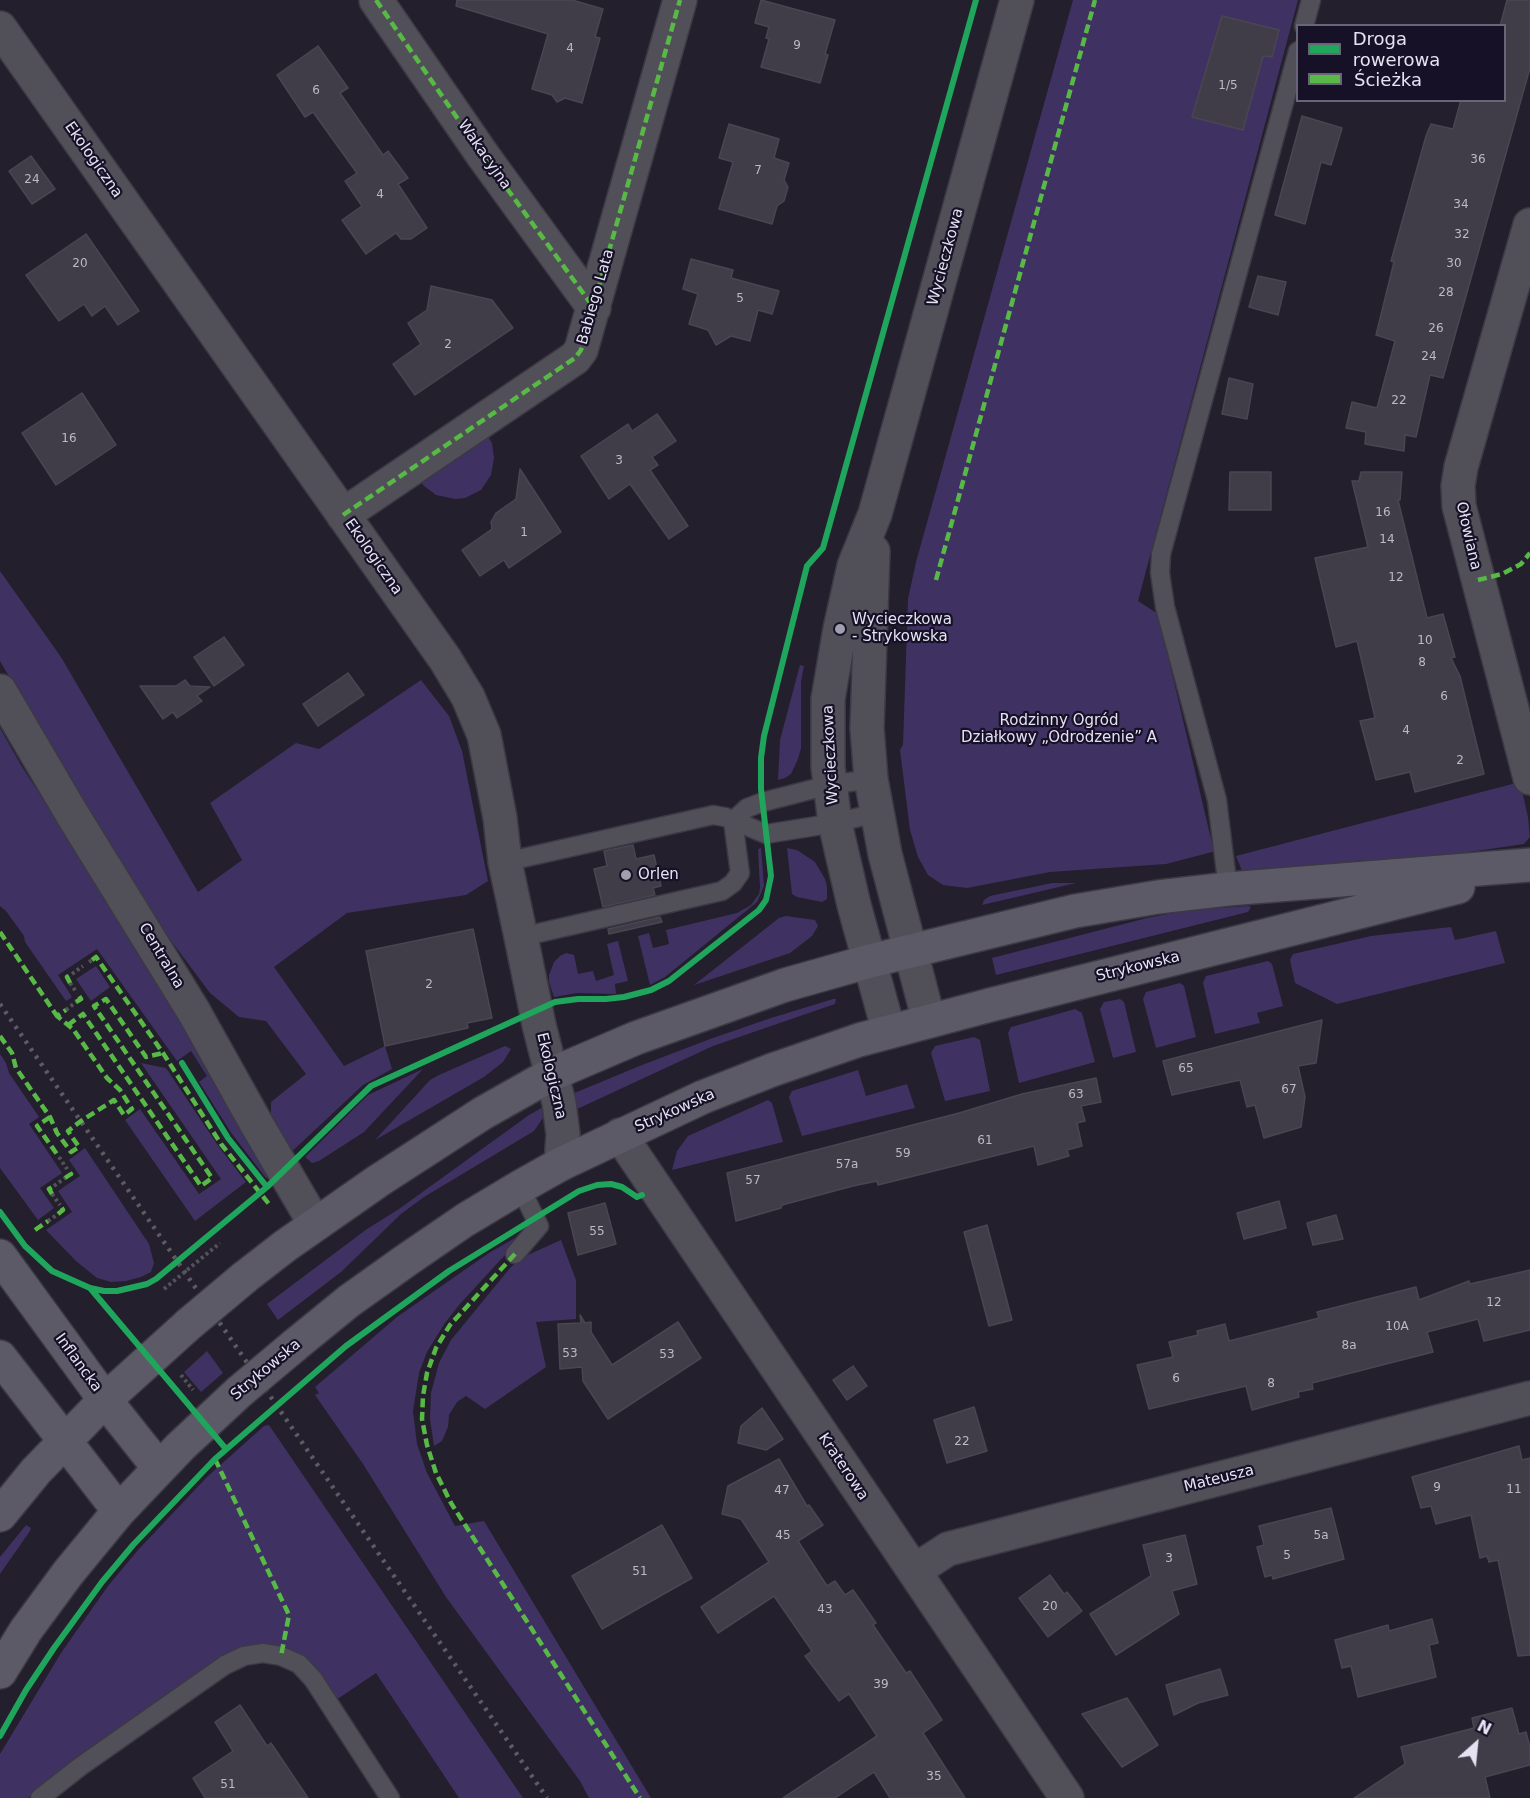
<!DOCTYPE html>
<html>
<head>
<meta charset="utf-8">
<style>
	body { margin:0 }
	#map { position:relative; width:1530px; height:1798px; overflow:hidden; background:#231f2c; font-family:"DejaVu Sans",sans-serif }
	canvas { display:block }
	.legend { position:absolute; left:1296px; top:24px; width:210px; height:78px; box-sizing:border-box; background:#171127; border:2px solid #696578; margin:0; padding:8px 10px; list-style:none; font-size:18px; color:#e5e2f2 }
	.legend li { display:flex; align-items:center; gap:12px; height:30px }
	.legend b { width:30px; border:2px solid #696578 }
	.north { position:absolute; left:1446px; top:1714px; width:60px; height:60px; -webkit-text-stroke:4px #171127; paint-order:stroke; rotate:27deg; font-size:16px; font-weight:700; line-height:24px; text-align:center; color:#e5e2f2 }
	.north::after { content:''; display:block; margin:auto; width:21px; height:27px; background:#e5e2f2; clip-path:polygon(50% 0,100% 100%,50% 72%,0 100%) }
</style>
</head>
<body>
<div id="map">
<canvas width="1530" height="1798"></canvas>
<ul class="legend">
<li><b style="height:8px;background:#20a55d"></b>Droga rowerowa</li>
<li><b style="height:8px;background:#58b947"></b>Ścieżka</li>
</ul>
<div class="north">N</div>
</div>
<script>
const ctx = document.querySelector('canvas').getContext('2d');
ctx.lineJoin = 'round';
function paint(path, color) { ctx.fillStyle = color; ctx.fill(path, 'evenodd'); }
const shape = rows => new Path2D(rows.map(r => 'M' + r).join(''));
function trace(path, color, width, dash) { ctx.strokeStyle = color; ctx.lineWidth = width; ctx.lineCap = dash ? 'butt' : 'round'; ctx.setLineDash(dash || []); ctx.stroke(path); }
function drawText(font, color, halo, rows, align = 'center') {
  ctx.font = font + ' "DejaVu Sans",sans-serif'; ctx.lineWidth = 4.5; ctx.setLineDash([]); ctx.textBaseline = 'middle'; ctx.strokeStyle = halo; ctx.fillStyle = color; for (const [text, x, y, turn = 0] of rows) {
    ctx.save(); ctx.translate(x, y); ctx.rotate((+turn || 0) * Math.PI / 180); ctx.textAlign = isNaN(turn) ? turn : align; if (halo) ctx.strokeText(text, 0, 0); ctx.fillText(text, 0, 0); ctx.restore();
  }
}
paint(shape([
	[1073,0,1298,0,1138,601,1158,614,1211,839,1216,851,1166,864,1050,872,967,888,943,885,928,875,918,857,910,830,900,750,903,745,908,599,916,562],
	[487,435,492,443,494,458,491,475,481,490,465,498,455,499,436,495,424,486,420,481],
	[0,571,61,657,198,892,242,860,210,803,296,743,319,749,421,680,449,716,462,751,488,881,466,895,347,913,274,967,344,1066,385,1046,392,1069,363,1085,287,1156,271,1119,271,1102,306,1074,266,1021,239,1017,210,993,172,942,111,852,0,661],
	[800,665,804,666,801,682,801,748,798,759,791,774,785,778,778,780,780,740],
	[0,728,21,765,150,966,273,1173,266,1178,232,1134,199,1082,207,1076,191,1051,177,1061,97,949,58,975,72,997,66,1001,25,942,24,936,6,911,0,906],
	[1520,782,1528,817,1530,837,1524,844,1462,853,1242,871,1236,856],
	[761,848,764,886,757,902,665,977,650,985,638,936,649,933,653,948,669,944,666,930,737,913,751,905,759,894,760,888,758,849],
	[787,848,797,850,815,862,825,879,827,887,827,899,822,902,797,897,792,894],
	[1052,883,1076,883,982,905,984,900,990,896],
	[1248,906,1251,907,1248,912,996,975,992,958,1147,918,1189,910],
	[786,916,815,920,818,926,812,936,790,953,694,985,779,918],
	[1451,927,1455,940,1496,931,1505,963,1337,1004,1295,983,1290,960,1293,954,1371,936],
	[618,941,628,981,615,984,616,994,577,993,554,997,549,982,549,975,554,962,560,956,566,953,574,955,578,974,593,971,596,981,614,975,607,944],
	[1268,961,1272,964,1283,1006,1257,1013,1260,1023,1215,1034,1203,983,1206,976],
	[96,966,110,987,91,1001,76,979],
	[1180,983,1184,986,1196,1037,1156,1048,1143,999,1146,992],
	[833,999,836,999,835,1004,713,1046,575,1110,572,1094,642,1065,710,1039,771,1018],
	[1120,999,1124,1002,1136,1052,1113,1058,1100,1009,1104,1002],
	[1075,1009,1082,1013,1095,1062,1019,1083,1008,1033,1011,1027],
	[974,1037,980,1040,990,1091,945,1101,931,1053,935,1046],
	[505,1046,511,1049,503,1062,484,1077,375,1140,430,1080,439,1075],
	[0,1054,6,1063,9,1073,39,1117,29,1124,62,1173,40,1188,54,1208,38,1220,0,1168],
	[141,1063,166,1068,219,1147,246,1182,195,1221,125,1120,140,1109,199,1194,221,1179],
	[423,1069,364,1132,319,1161,312,1163,305,1157,368,1095],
	[858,1070,866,1096,907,1084,915,1108,802,1136,789,1097,792,1091],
	[768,1100,772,1103,783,1142,672,1170,677,1151,688,1136],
	[543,1107,547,1112,534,1131,424,1197,401,1214,341,1272,278,1320,267,1304,367,1229,399,1209,529,1115],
	[85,1148,149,1244,154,1263,151,1272,141,1277,126,1281,111,1282,97,1278,76,1261,46,1230,72,1212,58,1191,80,1176,69,1160],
	[527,1231,459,1305,445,1323,427,1352,419,1373,413,1411,417,1444,427,1473,455,1526,484,1521,651,1798,589,1798,580,1781,446,1597,363,1464,315,1395,319,1393,315,1387,397,1317,489,1253],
	[561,1240,576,1280,576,1319,536,1322,546,1367,485,1409,466,1396,457,1402,449,1415,448,1427,442,1441,434,1446,430,1419,431,1393,439,1363,451,1340,510,1268,521,1258],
	[207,1351,223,1373,201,1392,184,1372],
	[269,1425,523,1798,459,1798,376,1673,336,1700,267,1645,75,1761,28,1798,0,1798,0,1754,61,1653,108,1586,138,1550,207,1477,264,1426],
	[26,1525,31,1528,30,1531,0,1574,0,1557]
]), '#3f3262');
const building = shape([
	[457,0,572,0,603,9,595,37,600,38,582,103,565,98,557,102,552,95,532,89,548,34,456,6,457,0],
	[761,0,835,20,825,54,828,55,820,83,761,67,769,39,766,38,769,27,755,23,761,0],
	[1507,0,1530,0,1530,68,1443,378,1430,375,1416,437,1405,435,1404,451,1365,444,1366,432,1346,428,1352,402,1377,408,1395,341,1376,335,1394,262,1391,261,1426,136,1431,124,1453,129,1461,100,1504,100,1504,26,1500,26,1507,0],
	[1222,16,1279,30,1272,57,1263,56,1243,130,1192,117,1222,16],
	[318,46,348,88,340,93,383,155,388,151,408,178,398,184,427,228,411,239,401,239,396,233,366,254,342,220,362,206,345,181,357,173,313,112,305,117,277,75,318,46],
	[1302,116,1342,128,1331,165,1321,162,1305,224,1275,215,1302,116],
	[729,124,779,139,774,158,789,163,784,180,788,187,784,201,777,206,772,224,719,209,733,162,719,158,729,124],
	[31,156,55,189,32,204,9,171,31,156],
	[86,234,139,311,118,325,105,306,92,316,84,304,59,321,26,275,86,234],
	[691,259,733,270,731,278,779,291,772,314,758,310,750,341,731,336,716,345,708,330,689,324,698,294,683,289,691,259],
	[1258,276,1286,282,1278,315,1249,307,1258,276],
	[431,286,492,300,513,328,415,395,393,364,421,344,408,323,427,310,431,286],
	[1229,378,1253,384,1247,419,1222,414,1229,378],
	[82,393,116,445,56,485,22,433,82,393],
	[657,414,676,441,652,457,658,465,650,470,688,526,669,539,630,484,609,499,581,456,628,424,632,431,657,414],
	[520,469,561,532,509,568,504,560,480,576,462,550,492,529,491,522,496,513,516,499,520,469],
	[1230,472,1271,472,1271,510,1229,510,1230,472],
	[1361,472,1402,472,1400,500,1398,500,1427,618,1443,614,1455,657,1451,658,1460,676,1484,774,1415,792,1410,772,1376,780,1360,721,1375,718,1357,641,1336,647,1315,558,1368,547,1352,481,1359,481,1361,472],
	[224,637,244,665,214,686,194,657,224,637],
	[348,673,364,695,318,726,303,704,348,673],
	[185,680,190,686,210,687,197,696,202,701,177,718,173,712,163,719,140,686,176,686,185,680],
	[633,845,636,859,654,855,661,886,653,888,655,895,603,907,594,869,607,866,604,851,633,845],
	[660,917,662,922,609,934,608,929,660,917],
	[473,929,492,1018,467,1023,468,1028,385,1046,366,951,473,929],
	[1322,1020,1316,1063,1298,1066,1305,1097,1301,1127,1264,1138,1255,1105,1247,1107,1240,1080,1172,1095,1163,1061,1322,1020],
	[1096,1078,1101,1102,1081,1106,1085,1121,1077,1123,1082,1146,1067,1150,1069,1156,1038,1165,1034,1146,878,1185,877,1181,853,1186,782,1205,781,1208,736,1221,727,1173,959,1113,1022,1094,1096,1078],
	[1279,1201,1286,1228,1244,1239,1237,1213,1279,1201],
	[605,1203,616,1244,578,1255,568,1213,605,1203],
	[1336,1215,1343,1239,1313,1245,1307,1223,1336,1215],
	[987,1225,1012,1320,989,1326,964,1232,987,1225],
	[1530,1270,1530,1330,1484,1341,1478,1319,1427,1332,1433,1352,1312,1383,1313,1389,1298,1392,1299,1397,1252,1410,1246,1386,1149,1409,1137,1365,1173,1357,1169,1342,1198,1335,1197,1331,1225,1324,1229,1341,1319,1318,1317,1312,1416,1287,1419,1300,1469,1281,1470,1284,1530,1270],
	[580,1315,585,1323,591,1322,591,1332,612,1365,678,1322,701,1358,608,1419,583,1381,582,1367,560,1369,558,1324,581,1323,580,1315],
	[853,1366,867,1386,847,1400,833,1380,853,1366],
	[974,1407,987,1451,947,1463,934,1420,974,1407],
	[762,1408,783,1439,766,1450,738,1443,741,1426,762,1408],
	[1519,1446,1522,1460,1530,1458,1530,1655,1518,1656,1498,1560,1489,1562,1487,1556,1480,1558,1471,1515,1436,1524,1431,1506,1421,1508,1412,1477,1519,1446],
	[779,1459,807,1506,809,1505,823,1525,798,1541,827,1586,835,1581,845,1595,853,1590,876,1623,873,1625,906,1673,910,1671,942,1720,923,1733,965,1798,890,1798,874,1772,835,1798,783,1798,877,1736,849,1694,839,1701,805,1656,812,1651,774,1596,718,1633,701,1607,769,1562,741,1519,722,1514,728,1486,779,1459],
	[1331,1508,1344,1559,1273,1579,1272,1575,1265,1577,1257,1547,1264,1545,1259,1526,1331,1508],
	[662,1525,692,1578,602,1629,572,1576,662,1525],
	[1185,1535,1197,1584,1172,1591,1179,1614,1116,1655,1090,1614,1151,1576,1143,1545,1185,1535],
	[1050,1575,1064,1594,1067,1592,1082,1611,1048,1637,1019,1598,1050,1575],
	[1432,1619,1438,1643,1429,1645,1436,1677,1358,1697,1351,1666,1342,1668,1335,1640,1388,1625,1389,1631,1432,1619],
	[1220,1669,1228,1695,1198,1703,1174,1715,1166,1685,1220,1669],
	[1127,1698,1158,1745,1122,1767,1082,1714,1127,1698],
	[240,1705,267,1746,271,1743,308,1798,205,1798,193,1778,233,1751,215,1722,240,1705],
	[1512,1708,1519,1734,1526,1732,1530,1747,1530,1765,1485,1777,1490,1798,1354,1798,1405,1764,1401,1747,1474,1728,1472,1718,1512,1708]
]);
paint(building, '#403d49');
trace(building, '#494651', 1.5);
const service = shape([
	[1304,26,1311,0],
	[733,821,747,808,763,802,829,785,871,779],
	[505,862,713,815,725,817,766,834,835,823,876,813],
	[1228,889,1217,800,1165,607,1160,573,1161,554,1298,51],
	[521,937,722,891,733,883,740,873,733,821],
	[515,1254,539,1226,520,1187],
	[40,1798,81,1766,225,1665,244,1656,263,1653,281,1656,299,1664,313,1679,390,1798]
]);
const minor = shape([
	[376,0,484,157,594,308],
	[0,28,445,659,468,697,484,735,500,818,505,862,521,937,539,1025,559,1103,563,1134,561,1164],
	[1530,225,1461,467,1458,486,1459,506,1530,778],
	[343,515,575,358,581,350,680,0],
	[0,691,72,814,194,1012,256,1123,315,1224],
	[620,1135,1067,1798],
	[914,1571,948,1549,1530,1398]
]);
const tertiary = shape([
	[873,551,867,728,871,779,885,854,929,1021],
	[889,1032,854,905,835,823,828,767,828,699,840,629,854,566,875,514,1017,0]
]);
const primary = shape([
	[0,1256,105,1400,159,1468],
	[245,1277,285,1246,378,1181,483,1113,552,1074,636,1038,785,985,870,961,1075,911,1158,897,1228,889,1530,865],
	[295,1345,349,1301,408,1259,465,1220,520,1187,561,1164,703,1097,772,1070,859,1040,990,1005,1458,887],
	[0,1357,119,1511],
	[0,1515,36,1471,105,1400,189,1324],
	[0,1672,26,1630,68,1573,119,1511,180,1447,239,1392]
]);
trace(service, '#3c3944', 21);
trace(minor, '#3c3944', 36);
trace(tertiary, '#3c3944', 36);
trace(primary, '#3c3944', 36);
trace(shape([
	[89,962,92,960],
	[72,974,83,966],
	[70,983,77,993],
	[66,1010,76,1002],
	[59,1157,67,1169],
	[54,1186,65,1178],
	[52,1194,60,1205],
	[48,1221,58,1214],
	[181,1375,193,1390]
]), '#53515a', 4, [3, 3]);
trace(service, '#514f58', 18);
trace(minor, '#514f58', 33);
trace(tertiary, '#514f58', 33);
trace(primary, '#5d5a67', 33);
trace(shape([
	[0,1004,547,1798]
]), '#5e5b65', 4.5, [3, 6]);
const primaryBridge = shape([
	[189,1324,245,1277],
	[239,1392,295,1345]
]);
trace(primaryBridge, '#3c3944', 36, []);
trace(shape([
	[164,1289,220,1243]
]), '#53515a', 4, [3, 3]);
trace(primaryBridge, '#5d5a67', 33);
trace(shape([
	[376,0,484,157,594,308],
	[343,515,575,358,581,350,680,0],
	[936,580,1095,0],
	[1478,580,1502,574,1521,564,1530,553],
	[0,932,57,1016],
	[92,960,96,957,163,1053,221,1144,269,1204],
	[70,983,67,977,72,974],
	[76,1002,81,999,77,993],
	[68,1025,83,1014,201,1186,212,1178,94,1006,106,999,146,1057,163,1053],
	[0,1036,12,1053,16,1068,50,1117,57,1133,71,1152,79,1147,68,1131,81,1121,114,1100,124,1115,132,1109,120,1090,107,1078,73,1029,57,1016,66,1010],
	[50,1117,37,1126,59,1157],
	[65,1178,71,1174,67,1169],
	[52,1194,49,1189,54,1186],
	[58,1214,63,1210,60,1205],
	[35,1230,48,1221],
	[515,1254,450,1325,436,1348,427,1373,423,1396,422,1419,427,1445,436,1473,451,1503,640,1798],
	[215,1459,289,1615,281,1656]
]), '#58b947', 4.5, [9, 4.5]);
trace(shape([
	[182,1063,228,1138,267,1187],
	[0,1212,25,1246,52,1271,90,1288,104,1291,117,1291,147,1284,156,1279,267,1187,371,1086,555,1002,578,999,606,999,624,997,651,990,669,981,759,910,766,900,771,876,761,789,761,758,764,736,807,566,823,548,976,0],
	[90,1288,226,1449],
	[0,1736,26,1690,54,1648,102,1582,133,1545,215,1459,346,1346,449,1271,579,1191,597,1185,611,1184,622,1187,637,1197,642,1195]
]), '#20a55d', 6);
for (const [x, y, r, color] of [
	[840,629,6,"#a19ead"],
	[626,875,6,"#a19ead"]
]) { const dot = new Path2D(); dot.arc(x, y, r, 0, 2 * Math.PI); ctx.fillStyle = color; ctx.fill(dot); trace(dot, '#171127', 2); }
drawText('12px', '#bcb9c8', null, [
	["9",797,46],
	["4",570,49],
	["1/5",1228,86],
	["6",316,91],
	["36",1478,160],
	["7",758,171],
	["24",32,180],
	["4",380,195],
	["34",1461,205],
	["32",1462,235],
	["20",80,264],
	["30",1454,264],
	["28",1446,293],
	["5",740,299],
	["26",1436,329],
	["2",448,345],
	["24",1429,357],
	["22",1399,401],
	["16",69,439],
	["3",619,461],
	["16",1383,513],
	["1",524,533],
	["14",1387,540],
	["12",1396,578],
	["10",1425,641],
	["8",1422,663],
	["6",1444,697],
	["4",1406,731],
	["2",1460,761],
	["2",429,985],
	["65",1186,1069],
	["67",1289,1090],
	["63",1076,1095],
	["61",985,1141],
	["59",903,1154],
	["57a",847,1165],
	["57",753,1181],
	["55",597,1232],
	["12",1494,1303],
	["10A",1397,1327],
	["8a",1349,1346],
	["53",570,1354],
	["53",667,1355],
	["6",1176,1379],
	["8",1271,1384],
	["22",962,1442],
	["9",1437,1488],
	["11",1514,1490],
	["47",782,1491],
	["45",783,1536],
	["5a",1321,1536],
	["5",1287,1556],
	["3",1169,1559],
	["51",640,1572],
	["20",1050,1607],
	["43",825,1610],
	["39",881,1685],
	["35",934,1777],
	["51",228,1785]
]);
drawText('15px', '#e5e2f2', '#171127', [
	["Wakacyjna",484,155,55],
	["Ekologiczna",93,160,55],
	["Wycieczkowa",946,257,-75],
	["Babiego Lata",596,297,-74],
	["Ołowiana",1468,536,77],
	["Ekologiczna",373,557,55],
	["Wycieczkowa",831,755,-93],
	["Centralna",161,956,59],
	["Strykowska",1138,967,-14],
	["Ekologiczna",551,1076,77],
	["Strykowska",675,1111,-24],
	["Inflancka",78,1363,54],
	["Strykowska",266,1370,-40],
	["Kraterowa",843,1467,56],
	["Mateusza",1219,1479,-14]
]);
drawText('15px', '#e5e2f2', '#171127', [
	["Wycieczkowa",852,620],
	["- Strykowska",852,637],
	["Orlen",638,875]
], 'left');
drawText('15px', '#e5e1f4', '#171127', [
	["Rodzinny Ogród",1059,721],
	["Działkowy „Odrodzenie” A",1059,738]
]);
</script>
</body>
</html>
